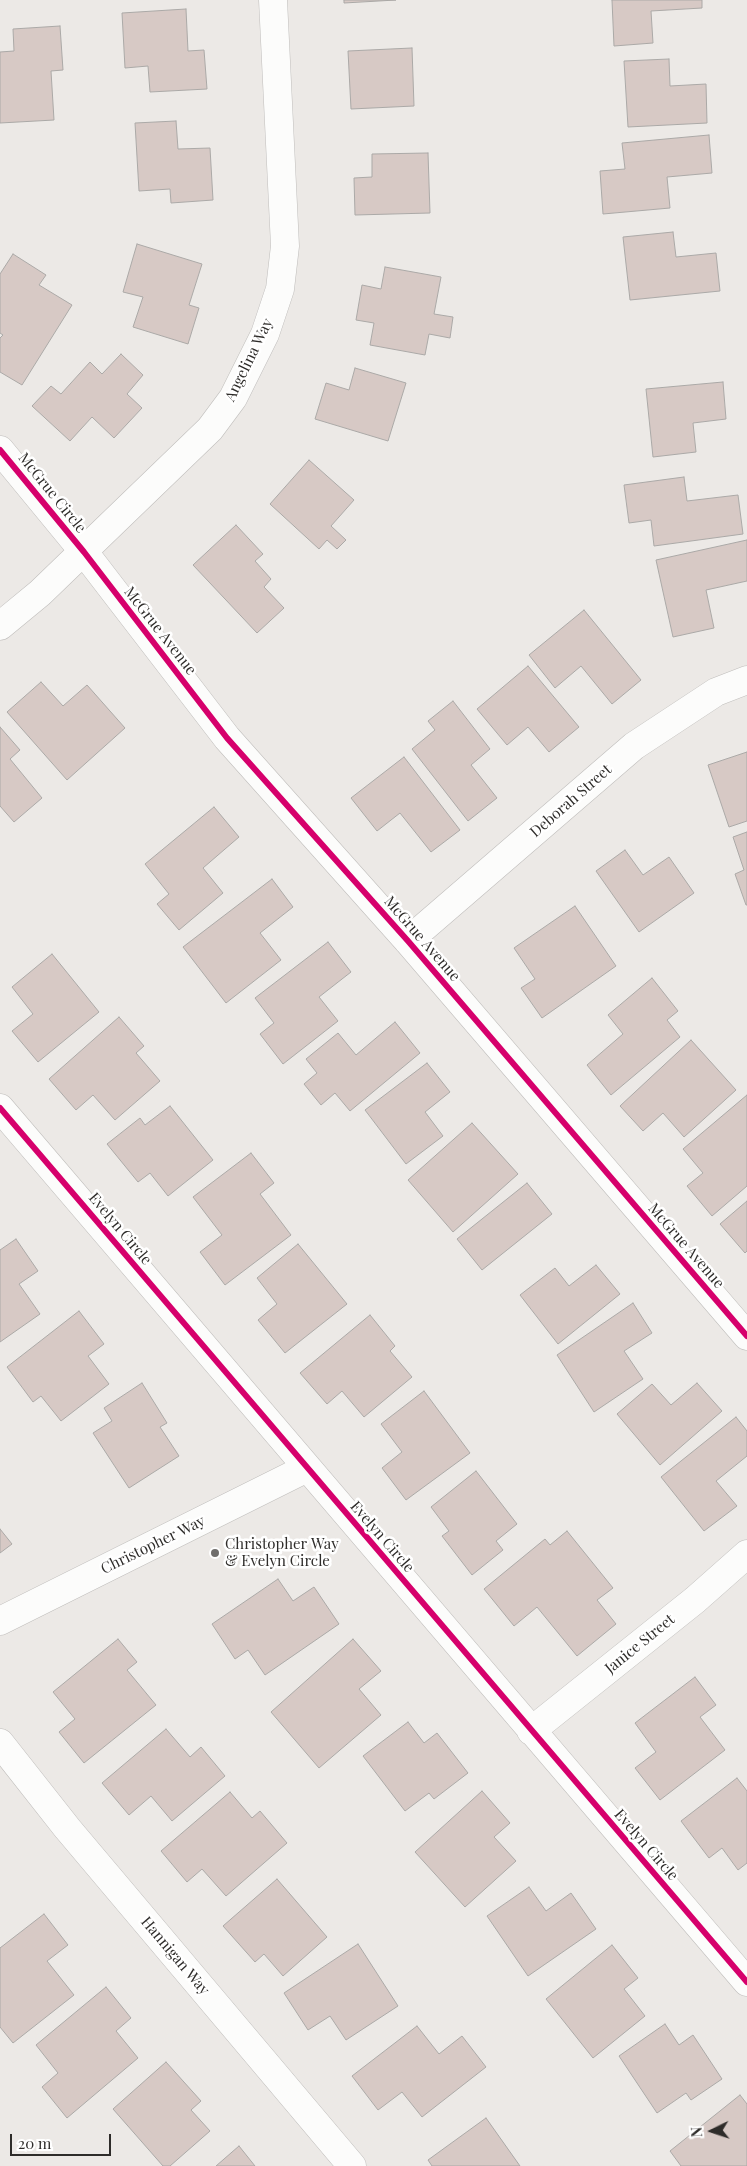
<!DOCTYPE html>
<html>
<head>
<meta charset="utf-8">
<style>
	body { margin:0 }
	#map { position:relative; width:747px; height:2166px; overflow:hidden; background:#ece9e6; font-family:"Playfair Display",serif }
	canvas { display:block }
	.north { position:absolute; left:687px; top:2106px; width:50px; height:50px; -webkit-text-stroke:4px #fff; paint-order:stroke; rotate:266deg; font-size:14px; font-weight:700; line-height:20px; text-align:center; color:#2e2c2a }
	.north::after { content:''; display:block; margin:auto; width:18px; height:22px; background:#2e2c2a; clip-path:polygon(50% 0,100% 100%,50% 72%,0 100%) }
	.scale { position:absolute; left:10px; top:2134px; width:101px; height:22px; box-sizing:border-box; border:2px solid #2e2c2a; border-top:0; padding-left:6px; font-size:15px; line-height:18px; white-space:nowrap; color:#2e2c2a; -webkit-text-stroke:4px #fff; paint-order:stroke }
</style>
</head>
<body>
<div id="map">
<canvas width="747" height="2166"></canvas>
<div class="north">N</div>
<div class="scale">20 m</div>
</div>
<script>
const ctx = document.querySelector('canvas').getContext('2d');
ctx.lineJoin = 'round';
function paint(path, color) { ctx.fillStyle = color; ctx.fill(path, 'evenodd'); }
const shape = rows => new Path2D(rows.map(r => 'M' + r).join(''));
function trace(path, color, width, dash) { ctx.strokeStyle = color; ctx.lineWidth = width; ctx.lineCap = dash ? 'butt' : 'round'; ctx.setLineDash(dash || []); ctx.stroke(path); }
function drawText(font, color, halo, rows, align = 'center') {
  ctx.font = font + ' "Playfair Display",serif'; ctx.lineWidth = 5; ctx.setLineDash([]); ctx.textBaseline = 'middle'; ctx.strokeStyle = halo; ctx.fillStyle = color; for (const [text, x, y, turn = 0] of rows) {
    ctx.save(); ctx.translate(x, y); ctx.rotate((+turn || 0) * Math.PI / 180); ctx.textAlign = isNaN(turn) ? turn : align; if (halo) ctx.strokeText(text, 0, 0); ctx.fillText(text, 0, 0); ctx.restore();
  }
}
const building = shape([
	[344,0,396,0,344,3,344,0],
	[612,0,702,0,702,8,651,11,653,43,614,46,612,0],
	[186,9,188,51,204,50,207,89,150,92,148,66,125,68,122,13,186,9],
	[60,26,63,70,51,71,54,120,0,123,0,52,14,51,13,29,60,26],
	[412,48,414,106,351,109,348,51,412,48],
	[669,59,670,86,706,84,707,123,628,127,624,61,669,59],
	[176,121,178,149,210,148,213,200,171,203,170,189,139,191,135,123,176,121],
	[709,135,712,173,667,177,670,208,603,214,600,171,625,169,622,143,709,135],
	[428,153,430,213,355,215,354,178,372,177,372,154,428,153],
	[673,232,676,257,716,253,720,291,630,300,623,237,673,232],
	[137,244,202,264,189,305,199,308,188,344,133,327,143,297,123,292,137,244],
	[13,254,46,275,39,285,72,305,22,385,0,372,0,338,3,335,0,333,0,274,13,254],
	[385,267,441,277,434,314,453,317,450,338,429,334,425,355,370,345,374,323,356,320,362,285,381,289,385,267],
	[121,354,143,375,127,394,142,408,114,438,92,417,70,441,32,406,51,386,61,394,90,362,102,374,121,354],
	[355,368,406,383,388,441,315,419,326,383,349,390,355,368],
	[723,382,726,419,693,423,696,452,653,457,646,389,723,382],
	[309,460,354,500,331,526,346,540,337,549,327,540,319,549,270,504,309,460],
	[684,477,687,501,738,495,743,534,654,546,651,520,629,523,624,485,684,477],
	[236,525,263,554,255,561,271,579,264,587,284,608,257,633,193,565,236,525],
	[747,540,747,581,706,590,714,628,673,637,656,560,747,540],
	[584,610,641,680,612,704,581,666,555,688,529,655,584,610],
	[528,666,579,727,549,752,528,727,507,745,477,709,528,666],
	[41,682,63,706,87,685,125,728,67,780,7,712,41,682],
	[453,701,490,749,471,765,497,798,468,821,412,749,435,730,428,721,453,701],
	[0,727,20,750,10,759,42,798,14,822,0,806,0,727],
	[747,752,747,821,729,827,708,765,747,752],
	[404,757,460,830,431,852,400,813,377,831,351,798,404,757],
	[214,807,239,837,203,868,223,893,179,930,157,904,169,894,145,864,214,807],
	[747,832,747,905,746,905,735,874,744,870,733,837,747,832],
	[625,850,643,875,669,857,694,893,639,932,596,871,625,850],
	[272,879,293,907,260,933,281,960,226,1003,183,947,272,879],
	[575,906,616,966,542,1018,521,988,535,979,514,948,575,906],
	[328,942,351,972,319,997,338,1021,283,1064,260,1034,274,1023,255,998,328,942],
	[52,954,99,1012,38,1062,12,1031,33,1014,12,987,52,954],
	[652,978,678,1011,667,1020,680,1037,611,1095,587,1065,623,1034,608,1015,652,978],
	[119,1017,144,1046,136,1053,160,1081,115,1120,93,1095,76,1110,49,1079,119,1017],
	[395,1022,420,1053,350,1111,335,1093,321,1105,304,1084,317,1073,306,1059,338,1033,356,1055,395,1022],
	[691,1040,736,1090,684,1137,663,1113,643,1131,620,1106,691,1040],
	[427,1063,450,1092,425,1112,443,1136,406,1164,365,1110,427,1063],
	[747,1095,747,1186,712,1216,687,1186,703,1173,683,1149,747,1095],
	[170,1106,213,1160,168,1196,150,1173,138,1182,107,1144,140,1118,145,1125,170,1106],
	[472,1123,518,1174,453,1232,408,1180,472,1123],
	[251,1153,274,1183,260,1194,291,1235,225,1285,200,1252,222,1235,193,1197,251,1153],
	[527,1183,552,1214,482,1270,457,1239,527,1183],
	[747,1201,747,1251,745,1253,720,1224,747,1201],
	[16,1239,38,1271,19,1284,40,1314,0,1342,0,1250,16,1239],
	[298,1244,347,1304,285,1353,258,1320,277,1304,257,1278,298,1244],
	[596,1265,620,1294,558,1344,520,1295,555,1268,569,1286,596,1265],
	[633,1303,652,1333,624,1351,643,1379,594,1412,557,1355,633,1303],
	[79,1311,104,1344,88,1356,109,1384,61,1421,41,1396,33,1402,7,1367,79,1311],
	[370,1315,395,1346,390,1351,412,1377,364,1417,342,1391,327,1404,300,1373,370,1315],
	[142,1383,167,1423,160,1427,179,1456,129,1488,93,1433,112,1421,104,1408,142,1383],
	[697,1383,722,1411,660,1465,617,1414,652,1384,671,1405,697,1383],
	[424,1391,470,1453,406,1500,382,1468,402,1452,381,1424,424,1391],
	[736,1417,747,1431,747,1456,716,1481,737,1506,704,1531,661,1477,736,1417],
	[476,1471,517,1524,496,1541,503,1550,472,1575,442,1536,449,1531,431,1507,476,1471],
	[0,1529,12,1544,0,1553,0,1529],
	[567,1531,613,1588,597,1600,616,1624,577,1656,537,1607,514,1626,484,1589,545,1539,550,1545,567,1531],
	[278,1579,293,1601,314,1587,339,1624,265,1675,248,1650,235,1659,212,1624,278,1579],
	[118,1639,137,1662,127,1670,156,1705,84,1763,59,1732,75,1719,53,1692,118,1639],
	[353,1639,381,1671,359,1689,381,1715,319,1768,271,1712,353,1639],
	[695,1677,716,1705,700,1717,725,1750,660,1800,635,1768,656,1752,635,1723,695,1677],
	[408,1722,424,1743,437,1733,468,1773,434,1799,429,1793,405,1811,363,1756,408,1722],
	[166,1729,190,1757,201,1747,225,1776,172,1821,151,1796,129,1815,102,1783,166,1729],
	[737,1778,747,1791,747,1863,738,1870,722,1848,709,1858,681,1821,737,1778],
	[482,1791,510,1823,494,1837,516,1861,465,1907,415,1852,482,1791],
	[230,1792,252,1818,260,1811,287,1843,226,1896,202,1869,187,1882,161,1851,230,1792],
	[277,1879,327,1937,283,1976,264,1954,255,1962,223,1926,277,1879],
	[529,1887,546,1911,571,1893,596,1929,528,1976,487,1916,529,1887],
	[44,1914,68,1945,47,1961,74,1995,13,2043,0,2027,0,1948,44,1914],
	[358,1944,398,2006,346,2040,330,2016,308,2030,284,1993,358,1944],
	[612,1945,638,1978,624,1989,645,2016,593,2058,546,1999,612,1945],
	[106,1987,131,2018,116,2031,138,2058,67,2118,42,2087,58,2073,36,2045,106,1987],
	[665,2024,679,2045,693,2035,722,2079,691,2100,686,2093,657,2113,619,2056,665,2024],
	[417,2026,439,2054,462,2036,486,2067,422,2117,402,2092,378,2110,352,2076,417,2026],
	[166,2062,201,2101,191,2110,210,2131,170,2166,163,2166,113,2109,166,2062],
	[740,2095,747,2104,747,2166,681,2166,670,2151,740,2095],
	[486,2118,520,2166,432,2166,428,2160,486,2118],
	[239,2146,255,2166,216,2166,239,2146]
]);
paint(building, '#d7c9c5');
trace(building, '#aba9a7', 1);
const street = shape([
	[0,450,84,552,227,738,408,941,747,1336],
	[0,626,40,593,210,429,233,398,265,334,280,289,285,246,273,0],
	[408,941,634,746,716,692,747,680],
	[0,1108,747,1982],
	[0,1621,307,1468],
	[531,1731,695,1600,747,1554],
	[0,1743,67,1828,352,2166]
]);
trace(street, '#bfbdbb', 29);
trace(street, '#fcfcfb', 28);
trace(shape([
	[0,450,84,552,227,738,408,941,747,1336],
	[0,1108,747,1982]
]), '#d6006c', 6);
for (const [x, y, r, color] of [
	[215,1553,5,"#706e6c"]
]) { const dot = new Path2D(); dot.arc(x, y, r, 0, 2 * Math.PI); ctx.fillStyle = color; ctx.fill(dot); trace(dot, '#fff', 2); }
drawText('15px', '#2e2c2a', '#fff', [
	["Angelina Way",249,360,-64],
	["McGrue Circle",52,493,51],
	["McGrue Avenue",160,631,52],
	["Deborah Street",571,801,-41],
	["McGrue Avenue",422,939,49],
	["Evelyn Circle",120,1229,50],
	["McGrue Avenue",686,1246,49],
	["Evelyn Circle",382,1537,49],
	["Christopher Way",153,1545,-26],
	["Janice Street",640,1644,-39],
	["Evelyn Circle",646,1845,49],
	["Hannigan Way",175,1956,50]
]);
drawText('15px', '#2e2c2a', '#fff', [
	["Christopher Way",225,1544],
	["& Evelyn Circle",225,1561]
], 'left');
</script>
</body>
</html>
